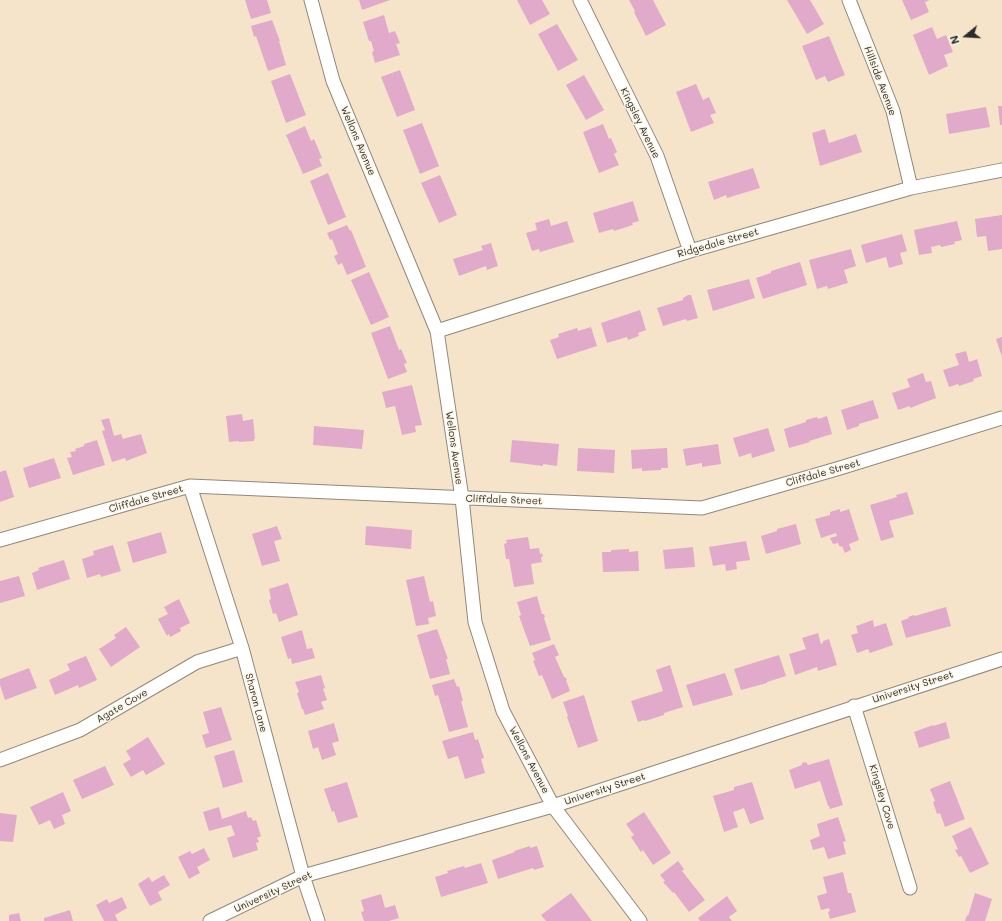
<!DOCTYPE html>
<html>
<head>
<meta charset="utf-8">
<style>
	body { margin:0 }
	#map { position:relative; width:1002px; height:921px; overflow:hidden; background:#f6e4ca; font-family:Mali,sans-serif }
	canvas { display:block }
	.north { position:absolute; left:946px; top:16px; width:40px; height:40px; -webkit-text-stroke:3px #fcf5e5; paint-order:stroke; rotate:252deg; font-size:11px; font-weight:700; line-height:16px; text-align:center; color:#2b2b2b }
	.north::after { content:''; display:block; margin:auto; width:14px; height:18px; background:#2b2b2b; clip-path:polygon(50% 0,100% 100%,50% 72%,0 100%) }
</style>
</head>
<body>
<div id="map">
<canvas width="1002" height="921"></canvas>
<div class="north">N</div>
</div>
<script>
const ctx = document.querySelector('canvas').getContext('2d');
ctx.lineJoin = 'round';
function paint(path, color) { ctx.fillStyle = color; ctx.fill(path, 'evenodd'); }
const shape = rows => new Path2D(rows.map(r => 'M' + r).join(''));
function trace(path, color, width, dash) { ctx.strokeStyle = color; ctx.lineWidth = width; ctx.lineCap = dash ? 'butt' : 'round'; ctx.setLineDash(dash || []); ctx.stroke(path); }
function drawText(font, color, halo, rows, align = 'center') {
  ctx.font = font + ' Mali,sans-serif'; ctx.lineWidth = 3; ctx.setLineDash([]); ctx.textBaseline = 'middle'; ctx.strokeStyle = halo; ctx.fillStyle = color; for (const [text, x, y, turn = 0] of rows) {
    ctx.save(); ctx.translate(x, y); ctx.rotate((+turn || 0) * Math.PI / 180); ctx.textAlign = isNaN(turn) ? turn : align; if (halo) ctx.strokeText(text, 0, 0); ctx.fillText(text, 0, 0); ctx.restore();
  }
}
paint(shape([
	[245,0,267,0,271,13,251,19],
	[359,0,390,0,362,10],
	[517,0,542,0,550,14,530,25],
	[629,0,653,0,666,25,646,36,634,12,635,11],
	[787,0,810,0,824,24,807,34],
	[902,0,930,0,925,2,929,12,911,20],
	[384,15,389,33,395,31,400,43,396,44,400,55,375,63,372,52,374,51,371,41,369,41,363,22],
	[272,20,280,41,279,41,286,65,268,71,256,36,254,37,251,26],
	[557,24,578,60,558,71,538,34],
	[932,27,937,39,946,35,953,52,944,55,948,66,929,75,913,35],
	[829,36,845,75,828,82,825,76,816,80,802,46],
	[400,70,415,110,397,117,381,77],
	[290,74,306,115,286,123,271,81],
	[584,75,604,110,586,120,566,85],
	[696,84,703,100,709,97,716,113,710,115,714,123,691,132,676,92],
	[998,106,1002,106,1002,125,1000,125],
	[986,107,990,127,949,134,946,114],
	[422,123,439,166,420,174,403,130],
	[603,124,609,139,611,138,617,152,614,154,619,165,599,173,583,132],
	[305,126,311,141,314,139,322,158,319,159,322,166,303,174,286,135],
	[825,129,829,143,856,134,862,152,820,166,812,133],
	[753,168,760,188,727,198,726,195,714,200,708,182],
	[328,173,346,217,328,225,310,181],
	[440,175,457,215,439,223,421,183],
	[633,201,639,221,632,223,633,225,614,231,613,229,599,233,593,213],
	[1002,215,1002,249,988,251,986,236,977,237,975,219],
	[549,219,551,226,567,221,574,242,540,252,539,249,532,251,526,233,537,230,535,223],
	[957,221,962,240,954,242,955,244,941,247,940,245,931,247,932,253,919,255,914,230],
	[347,225,350,231,351,230,366,267,347,275,342,263,338,265,334,256,338,254,332,239,330,240,327,233],
	[902,234,907,251,900,253,903,264,889,268,886,257,866,263,861,245],
	[491,243,498,266,487,270,486,266,459,276,453,259,483,250,481,246],
	[851,249,856,266,844,270,848,283,828,289,827,286,817,289,809,260],
	[800,262,807,285,763,299,756,278,771,273,771,271],
	[369,272,389,317,371,325,351,280],
	[749,279,755,298,713,311,707,290],
	[688,295,691,295,698,318,687,321,686,319,663,326,657,308,683,300,683,298],
	[640,310,646,330,638,333,639,336,628,340,627,337,607,343,601,323],
	[390,326,399,350,401,349,407,363,404,364,407,372,388,379,371,333],
	[591,327,597,346,557,359,550,340,559,337,558,334,577,328,578,331],
	[1002,337,1002,357,996,339],
	[966,351,969,362,977,359,982,376,973,379,974,381,959,386,958,384,949,387,943,370,959,365,955,354],
	[923,373,926,382,931,381,936,398,910,408,910,406,898,410,892,393,910,387,907,379],
	[412,385,422,425,415,426,416,432,402,435,395,406,386,408,382,392],
	[873,400,879,418,859,424,859,426,847,430,841,410],
	[242,414,243,421,253,419,255,439,254,439,254,441,239,442,239,441,229,442,226,416],
	[827,416,832,434,809,441,810,442,789,448,784,429,806,422,806,420,817,417,818,419],
	[109,418,114,436,121,434,123,439,141,434,147,453,126,461,125,458,112,462,102,431,105,430,101,420],
	[314,426,364,430,362,449,313,445],
	[768,428,775,451,752,458,751,453,739,457,733,438],
	[97,440,105,465,73,475,67,458,72,457,70,452,76,451,75,449,84,446,84,444],
	[512,440,559,444,557,466,543,464,543,466,510,462],
	[718,444,721,464,702,467,702,463,686,466,683,449],
	[578,448,615,450,614,473,577,471],
	[667,448,668,468,661,468,661,470,642,471,642,468,632,469,631,450],
	[54,458,61,478,29,488,23,468],
	[6,470,14,497,0,502,0,472],
	[907,492,914,514,889,521,894,537,881,541,870,505,897,497,896,495],
	[840,509,840,512,849,509,859,540,849,544,851,550,845,553,842,546,840,547,838,543,833,544,830,538,837,536,836,533,821,538,815,519,830,515,830,512],
	[796,524,801,544,766,554,761,536,777,531,777,529],
	[277,526,282,539,274,541,280,561,262,566,252,534],
	[366,526,412,530,411,549,365,545],
	[161,532,167,553,133,563,127,542],
	[528,537,530,549,539,548,540,554,542,553,543,557,541,557,542,562,531,564,534,584,514,587,509,559,506,559,504,544,507,543,506,540],
	[746,541,750,560,736,562,737,569,726,571,725,564,713,566,709,547],
	[113,545,121,571,101,577,100,574,87,578,82,559,94,555,93,551],
	[693,547,695,567,665,569,663,550],
	[629,549,629,552,638,551,639,571,603,572,602,552,611,552,611,550],
	[64,560,70,579,37,590,32,573,39,570,38,568],
	[19,576,25,596,0,603,0,581],
	[424,576,430,602,433,601,436,616,428,618,429,624,416,626,406,580],
	[288,583,298,615,279,622,276,613,273,614,269,600,271,599,269,589],
	[537,596,542,614,544,614,545,617,544,618,551,640,530,646,519,616,521,615,517,602],
	[179,599,190,623,180,628,181,631,170,637,169,634,167,636,158,619,168,614,164,607],
	[946,607,951,626,906,638,901,621,909,618,908,617,914,615,915,616],
	[873,620,874,627,886,623,893,645,870,653,868,649,857,653,851,635,858,633,856,626],
	[126,627,140,647,111,667,99,649,116,638,114,635],
	[437,629,448,659,446,659,450,674,430,679,417,635],
	[302,630,307,649,312,648,315,658,292,664,291,658,288,659,281,637],
	[818,633,821,644,823,643,823,641,829,639,837,665,818,671,817,667,795,675,789,654,806,649,802,638],
	[554,644,559,655,555,657,564,677,565,677,567,680,566,680,570,691,552,699,542,675,539,676,533,661,535,660,532,653],
	[779,655,786,676,767,682,767,683,741,690,734,669],
	[86,656,97,680,79,688,78,685,55,695,49,680,70,670,67,664],
	[670,665,683,707,664,713,664,715,645,721,644,720,638,722,631,701,663,691,656,670],
	[29,668,37,688,5,700,0,685,0,679],
	[725,673,733,695,693,706,686,685],
	[321,675,325,688,323,689,327,700,321,702,324,709,305,715,303,709,302,709,297,693,299,692,295,682],
	[454,679,457,687,459,686,463,701,461,701,468,727,449,732,438,695,435,696,432,685],
	[584,695,598,741,578,748,567,717,568,716,563,702],
	[221,707,232,740,206,748,202,735,209,733,203,712],
	[946,722,950,738,919,748,914,732,933,725,933,726],
	[334,723,339,741,332,743,336,755,322,760,318,747,313,749,308,731],
	[473,732,475,740,478,739,484,758,481,759,485,773,465,779,458,756,448,759,442,741],
	[148,737,165,764,146,775,143,770,131,777,123,764,131,759,126,751],
	[234,750,243,782,223,788,214,756],
	[829,759,843,805,830,809,829,806,828,806,820,781,795,789,789,770,802,765,802,763,806,762,808,765],
	[105,766,114,785,82,799,73,780],
	[950,781,965,819,945,827,940,813,937,814,933,802,935,801,930,789],
	[347,782,358,817,338,823,334,811,332,812,324,789],
	[752,782,764,819,750,824,744,808,733,812,738,827,724,832,713,796,734,790,734,787],
	[63,792,71,811,62,815,65,824,54,829,50,820,39,825,30,807],
	[219,807,222,819,246,811,248,818,251,817,253,821,256,820,261,836,257,838,259,842,256,843,258,850,233,858,227,838,235,835,231,825,209,831,203,812],
	[644,812,671,853,653,865,643,850,641,852,631,837,634,835,626,824],
	[0,813,17,815,13,842,0,841],
	[838,817,846,841,843,842,846,854,828,859,824,847,813,850,810,840,820,836,817,824],
	[971,827,989,864,970,873,961,856,959,857,955,850,958,849,952,836],
	[530,846,530,848,537,846,544,867,534,870,533,868,498,879,492,860,515,852,514,851],
	[204,848,210,860,197,867,200,873,189,879,178,857,190,851,192,854],
	[678,861,684,869,682,871,705,900,689,912,674,892,673,893,663,882,665,881,660,875],
	[481,863,488,883,441,897,435,877,448,873,447,871,464,866,465,868],
	[843,872,848,893,851,893,856,912,830,919,828,912,830,911,829,908,821,910,817,896,827,893,823,877],
	[164,875,170,885,158,892,162,900,150,906,138,884,149,877,152,882],
	[571,893,592,921,546,921,541,915],
	[975,893,992,899,985,921,965,921,967,915,968,916],
	[381,894,385,908,395,905,399,918,389,921,364,921,361,912,364,911,361,900],
	[727,896,737,911,729,917,732,921,700,921,698,918],
	[122,897,127,908,115,915,118,921,104,921,96,905,107,899,109,903],
	[70,910,73,921,44,921,44,918],
	[19,913,21,921,9,921,9,915]
]), '#e1aacb');
const street = shape([
	[311,0,333,81,437,331,462,498,475,622,503,711,553,806,640,921],
	[580,0,657,156,690,251],
	[849,0,893,111,911,188],
	[437,331,690,251,911,188,1002,170],
	[190,486,242,648,303,876,318,921],
	[0,540,190,486,702,508,840,468,1002,418],
	[854,706,910,888],
	[0,760,80,730,197,662,242,648],
	[210,921,303,876,553,806,1002,659]
]);
trace(street, '#90887a', 15);
trace(street, '#fff', 13);
drawText('10px', '#2b2b2b', '#fcf5e5', [
	["Hillside Avenue",880,81,69],
	["Kingsley Avenue",640,123,64],
	["Wellons Avenue",358,141,67],
	["Ridgedale Street",718,243,-16],
	["Wellons Avenue",454,448,82],
	["Cliffdale Street",823,473,-16],
	["Cliffdale Street",146,499,-16],
	["Cliffdale Street",504,500,2],
	["University Street",913,687,-18],
	["Sharon Lane",256,703,75],
	["Agate Cove",122,706,-30],
	["Wellons Avenue",529,760,62],
	["University Street",605,789,-18],
	["Kingsley Cove",882,797,73],
	["University Street",273,892,-25]
]);
</script>
</body>
</html>
